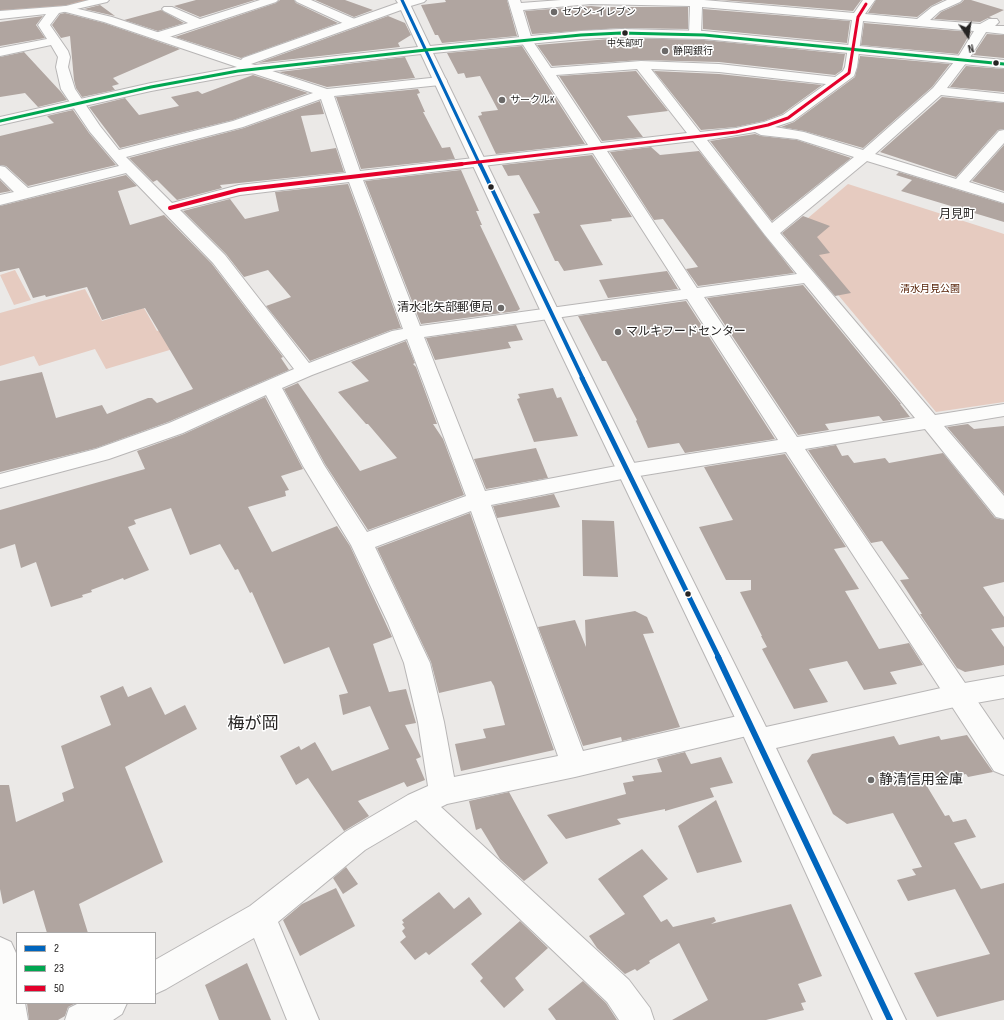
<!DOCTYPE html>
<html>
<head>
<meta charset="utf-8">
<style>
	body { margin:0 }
	#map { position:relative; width:1004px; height:1020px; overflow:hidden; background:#ebe9e7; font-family:"Sofia Sans Condensed",sans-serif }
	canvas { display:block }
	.legend { position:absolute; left:16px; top:932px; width:140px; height:72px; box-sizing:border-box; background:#fff; border:1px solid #a8a7a7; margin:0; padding:5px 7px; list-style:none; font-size:12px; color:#262423 }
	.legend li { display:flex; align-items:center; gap:8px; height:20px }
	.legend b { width:20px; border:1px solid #a8a7a7 }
	.north { position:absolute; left:948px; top:16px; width:40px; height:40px; -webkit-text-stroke:3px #fff; paint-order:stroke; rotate:167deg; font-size:11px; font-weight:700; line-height:16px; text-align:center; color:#262423 }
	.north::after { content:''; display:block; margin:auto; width:14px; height:18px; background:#262423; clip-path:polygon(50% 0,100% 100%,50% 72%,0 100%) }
</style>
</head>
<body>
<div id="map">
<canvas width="1004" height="1020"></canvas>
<ul class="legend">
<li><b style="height:5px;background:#0065bd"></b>2</li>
<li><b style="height:5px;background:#00a651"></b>23</li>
<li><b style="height:5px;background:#e4002b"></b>50</li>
</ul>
<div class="north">N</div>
</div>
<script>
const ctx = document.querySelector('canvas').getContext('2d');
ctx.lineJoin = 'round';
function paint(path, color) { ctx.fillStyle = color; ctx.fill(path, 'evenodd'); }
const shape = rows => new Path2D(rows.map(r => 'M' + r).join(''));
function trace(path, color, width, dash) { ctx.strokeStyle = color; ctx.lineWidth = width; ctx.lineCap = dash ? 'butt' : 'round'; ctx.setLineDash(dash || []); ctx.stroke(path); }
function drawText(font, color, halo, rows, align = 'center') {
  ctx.font = font + ' "Sofia Sans Condensed","Noto Sans JP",sans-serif'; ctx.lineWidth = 3; ctx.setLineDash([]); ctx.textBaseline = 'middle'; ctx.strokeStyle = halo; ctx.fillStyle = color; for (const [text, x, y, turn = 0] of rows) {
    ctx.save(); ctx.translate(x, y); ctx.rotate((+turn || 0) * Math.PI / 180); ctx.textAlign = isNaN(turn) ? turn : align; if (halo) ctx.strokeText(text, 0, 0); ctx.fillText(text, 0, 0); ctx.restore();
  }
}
paint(shape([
	[848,184,1004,234,1004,402,936,412,788,235],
	[15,270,31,300,14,305,0,275],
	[85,289,102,321,144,308,157,331,162,330,173,349,106,369,95,349,39,366,34,356,0,366,0,313]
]), '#e6cbc0');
paint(shape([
	[35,0,104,0,101,4,94,6,0,16,0,4,35,0]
]), '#d5ab9a');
paint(shape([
	[0,0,83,0,66,5,0,10],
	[196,0,255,0,200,17,174,6],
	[280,0,294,0,296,3,338,23,241,58,175,37,276,3],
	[315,0,345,0,373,10,354,17],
	[445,0,507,0,517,36,442,43,438,35,435,35,421,5,446,2],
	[721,0,861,0,853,11],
	[876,0,943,0,931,6,917,17,868,13],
	[964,0,971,0,1004,10,989,17,992,18,988,18,980,22,934,19,941,12,961,3],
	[100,5,115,16,84,9],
	[591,6,602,7,688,7,688,29,621,28,532,34,525,11],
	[703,9,850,21,847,43,703,29],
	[161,10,184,23,158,31,124,20],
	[65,13,104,23,180,49,113,78,119,84,112,86,115,90,82,97,76,88,74,80,70,36,61,38,52,25,60,14],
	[43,16,36,25,45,38,0,46,0,22],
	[388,16,405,23,411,35,398,43,400,47,258,63],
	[864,23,971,32,958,54,861,45],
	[987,34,1004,35,1004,58,973,55],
	[621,38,704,40,845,54,842,70,835,75,719,62,641,60,552,66,537,45],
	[522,46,585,144,496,154,478,116,482,115,481,112,498,110,480,76,466,78,464,73,458,74,447,53],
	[24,52,61,92,67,100,38,107,25,93,0,97,0,57],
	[860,56,950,64,932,87,863,148,804,131,781,127,794,122,855,77],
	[405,57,415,78,327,87,279,72],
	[966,66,1004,69,1004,92,950,87],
	[636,71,668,111,627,116,643,137,602,141,559,76],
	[654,71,719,74,822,85,782,114,764,121,736,127,701,130],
	[253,75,308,93,233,120,120,148,89,107,125,98,139,115,179,106,171,97,198,91,202,94],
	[418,89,420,93,417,94,425,112,423,112,442,148,450,147,455,159,361,169,336,97],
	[942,97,1004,103,1004,129,998,130,956,177,880,152],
	[320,101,324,114,301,116,311,152,336,148,344,172,220,185,222,188,177,200,157,180,153,182,129,158,244,128],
	[73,110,89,133,116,165,28,186,6,166,0,165,0,136,54,123,47,116],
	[755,134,761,136,797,140,851,158,772,221,710,141],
	[1004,145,1004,191,972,181],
	[651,147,660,155,699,151,794,273,698,286,686,269,698,267,663,219,654,220,610,152],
	[592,155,632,217,611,219,612,221,580,225,603,265,564,271,558,261,555,261,533,214,540,213,519,175,508,176,502,165],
	[461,170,479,211,476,211,482,225,480,225,520,309,517,311,421,324,365,181],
	[899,172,1004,204,1004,222,901,191,912,180,896,175],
	[126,175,137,186,118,191,130,225,164,215,212,264,283,357,281,358,289,370,168,422,96,448,0,472,0,381,42,372,56,418,102,405,107,414,148,398,152,398,157,403,193,389,145,308,102,320,87,287,46,297,45,295,33,298,19,268,0,272,0,206],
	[0,180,11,191,0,193],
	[348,184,401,328,391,330,310,361,266,306,291,297,268,270,244,277,226,254,183,211,230,199,245,219,279,211,275,192],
	[803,216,830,226,817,237,830,253,819,255,851,293,835,296,782,233],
	[667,271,678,289,608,298,599,280],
	[803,285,901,404,900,404,910,417,883,421,879,416,825,424,829,430,798,435,707,298],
	[686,301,775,439,685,453,679,443,648,448,636,421,637,420,606,361,602,361,578,316],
	[516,325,523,340,508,342,511,348,435,360,426,338],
	[406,341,415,363,413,364,416,367,437,424,433,424,443,439,464,495,368,530,325,464,284,389,298,383,360,471,397,458,368,424,366,424,338,392,369,381,351,362],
	[553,388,557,398,561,397,578,436,534,442,517,399,520,398,518,394],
	[265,397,303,469,281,476,289,490,285,491,286,496,248,507,272,552,337,526,350,546,392,637,373,644,389,692,406,689,416,723,405,725,421,757,416,759,425,780,407,787,404,782,358,801,369,816,344,831,308,778,296,785,280,756,299,746,301,750,315,742,332,771,389,749,370,706,343,715,339,695,348,693,329,647,284,664,252,592,250,593,238,569,235,570,220,544,190,555,171,508,134,520,136,524,128,527,149,570,124,580,123,578,91,590,92,592,82,595,83,597,51,607,36,562,21,568,15,544,0,549,0,510,145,469,137,451,184,434],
	[968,424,974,429,1004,426,1004,494,947,427],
	[836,445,842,456,848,455,854,463,885,458,889,463,943,453,995,518,1004,520,1004,582,983,587,1004,617,1004,627,991,629,1004,647,1004,665,965,672,957,668,920,614,922,614,900,580,909,579,882,541,871,543,808,450],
	[536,448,548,478,486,489,474,459],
	[785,454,846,547,834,549,859,589,845,591,879,649,909,643,923,665,890,672,897,684,864,690,847,661,809,669,828,702,794,709,762,649,767,647,761,636,762,636,740,592,751,590,751,580,726,580,699,527,733,520,704,467],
	[554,494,560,507,497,518,493,506],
	[470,513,554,750,461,771,455,744,486,738,483,729,505,725,494,686,491,681,439,693,431,662,377,548],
	[582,520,614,521,618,577,583,576],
	[635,611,647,617,654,633,643,634,680,727,622,741,621,737,583,746,538,627,575,620,586,647,585,620],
	[123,686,128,697,151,687,165,715,185,705,197,729,125,767,163,862,79,904,88,933,47,933,34,890,3,904,0,889,0,785,9,785,16,822,64,801,62,793,74,788,61,746,111,725,100,696],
	[967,735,993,772,968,777,966,774,925,783,945,816,949,815,953,822,966,819,976,837,954,843,981,889,1004,883,1004,1000,937,1017,914,973,990,954,955,889,908,901,897,880,916,875,912,869,922,867,893,813,847,824,833,814,807,761,812,754,894,736,899,745,939,736,941,740],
	[685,752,691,764,721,757,733,783,710,788,714,797,665,811,665,809,617,819,621,824,566,839,547,815,626,794,623,783,634,781,632,776,662,772,657,759],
	[509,792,548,863,524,881,500,859,481,828,476,830,469,801],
	[716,800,742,862,697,873,678,826],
	[642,849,668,879,643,896,661,922,667,919,673,927,714,917,716,921,711,924,791,904,822,976,798,984,806,1002,801,1003,804,1010,766,1020,672,1020,708,1000,679,943,649,961,650,963,637,971,635,969,625,974,597,948,589,936,625,914,598,879],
	[346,867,358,884,343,894,333,878],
	[336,888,355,926,300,956,283,920,302,904],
	[439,892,454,909,469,897,482,914,429,955,426,952,415,960,400,942,406,937,402,931,405,928,402,924,404,923,402,920],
	[520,921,548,948,515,978,524,990,504,1008,480,981,483,978,471,964],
	[247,963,271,1020,219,1020,205,985],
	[583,981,606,1003,617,1020,556,1020,548,1009],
	[27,1003,76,1003,68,1007,65,1016,58,1020,29,1020]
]), '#b0a5a0');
const street = shape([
	[89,0,109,0,107,2,59,13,50,25,68,51,70,57,68,67,75,89,100,126,119,150,233,121,313,93,249,72,248,69,249,66,254,65,327,89,440,77,445,78,447,81,445,84,440,85,334,96,360,171,588,145,520,40,508,0,520,0,521,3,561,0,704,0,854,13,863,0,875,0,865,14,917,19,932,7,947,0,962,0,960,2,940,11,930,20,980,24,989,19,997,19,999,22,995,26,1004,26,1004,34,986,32,969,59,947,88,1004,94,1004,102,941,95,875,154,956,179,999,131,1004,130,1004,143,969,182,1004,193,1004,203,867,161,780,233,935,415,1004,404,1004,416,944,426,1004,496,1004,519,996,517,925,429,805,449,1004,740,1004,775,994,771,786,452,627,478,491,505,583,751,751,713,760,716,764,724,760,732,751,735,575,777,447,804,441,807,629,980,650,1008,654,1020,619,1020,607,1002,416,820,365,850,278,922,319,1020,287,1020,254,938,166,989,155,994,155,960,250,906,345,832,408,795,428,786,418,722,404,663,388,623,351,545,303,466,266,395,183,433,109,459,0,488,0,474,96,449,169,423,294,369,213,263,126,173,0,205,0,195,14,192,0,178,0,166,5,167,28,188,119,166,90,132,61,89,56,67,58,57,51,45,0,56,0,48,47,39,38,25,46,14,0,19,0,11,66,6,89,0],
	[591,4,690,6,689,34,691,37,695,38,699,37,701,34,702,7,852,20,845,67,843,71,835,77,719,64,641,61,551,68,532,40,523,10,591,4],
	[863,21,974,31,958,57,933,88,863,150,804,132,775,127,793,121,854,76,857,67,863,21],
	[637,69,687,133,601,143,556,75,637,69],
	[651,69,719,72,826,84,783,115,764,122,736,128,700,132,651,69],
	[321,99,346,173,239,185,172,203,126,157,243,127,321,99],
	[755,132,761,135,797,139,854,157,772,223,707,140,755,132],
	[693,141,765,235,797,274,697,288,607,151,693,141],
	[593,153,681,290,420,326,363,180,593,153],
	[349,182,403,329,392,331,309,363,225,255,180,210,240,195,349,182],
	[804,283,915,418,797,437,704,297,804,283],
	[687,299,778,440,627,464,485,491,424,337,687,299],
	[407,339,466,496,367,532,324,465,282,388,312,375,407,339],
	[471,511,558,756,454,777,444,722,430,663,375,547,471,511],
	[260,0,278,0,276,2,163,39,155,39,153,36,155,33,188,23,164,11,162,9,164,7,172,7,200,19,260,0],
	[295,0,311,0,357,20,359,23,357,26,349,26,297,2,295,0],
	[408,0,426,0,424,2,404,8,400,7,398,5,400,3,408,0],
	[0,937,11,942,16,953,17,1003,25,1003,28,1020,0,1020,0,937],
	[79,1003,127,1003,122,1014,113,1020,65,1020,69,1008,79,1003]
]);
const secondary = shape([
	[396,0,408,0,430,46,581,31,621,29,704,31,1004,60,1004,68,704,39,621,37,581,39,433,53,559,312,766,727,959,684,1004,676,1004,698,959,706,776,748,906,1020,873,1020,738,724,541,312,421,54,238,75,151,91,0,125,0,117,151,83,237,67,104,22,62,11,60,9,62,7,66,6,112,17,241,60,243,58,398,3,396,0],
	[401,10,418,47,255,65,251,64,401,10]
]);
trace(street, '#b8b6b6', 2);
trace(secondary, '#b8b6b6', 2);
paint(street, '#fcfcfb');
paint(secondary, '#fcfcfb');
trace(shape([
	[402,0,480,165]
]), '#0065bd', 3);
trace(shape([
	[480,164,583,379]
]), '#0065bd', 4);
trace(shape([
	[582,378,719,658]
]), '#0065bd', 5);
trace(shape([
	[718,657,890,1020]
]), '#0065bd', 6);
trace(shape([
	[0,121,151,87,238,71,426,50,581,35,621,33,704,35,1004,64]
]), '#00a651', 3);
trace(shape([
	[453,165,736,132,768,125,788,118,849,73,858,17,866,4]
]), '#e4002b', 3);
trace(shape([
	[170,208,239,190,462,164]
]), '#e4002b', 4);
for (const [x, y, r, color] of [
	[554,12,4,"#6b6968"],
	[625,33,3.5,"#262423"],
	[665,51,4,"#6b6968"],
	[996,63,3.5,"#262423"],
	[502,100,4,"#6b6968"],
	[491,187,3.5,"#262423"],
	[501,308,4,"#6b6968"],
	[618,332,4,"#6b6968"],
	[688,594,3.5,"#262423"],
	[871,780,4,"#6b6968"]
]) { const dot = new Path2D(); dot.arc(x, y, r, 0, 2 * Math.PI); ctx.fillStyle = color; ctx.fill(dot); trace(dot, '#fff', 1.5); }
drawText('9px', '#262423', '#fff', [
	["中矢部町",625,44]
]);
drawText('10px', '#262423', '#fff', [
	["セブン-イレブン",562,12],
	["静岡銀行",673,51],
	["サークルK",510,100]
], 'left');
drawText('10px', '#562106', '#fff', [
	["清水月見公園",930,289]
]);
drawText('12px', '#262423', '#fff', [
	["月見町",957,215]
]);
drawText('12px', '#262423', '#fff', [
	["清水北矢部郵便局",493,308],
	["マルキフードセンター",626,332,"left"]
], 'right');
drawText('14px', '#262423', '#fff', [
	["静清信用金庫",879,780]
], 'left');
drawText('17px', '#262423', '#fff', [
	["梅が岡",253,725]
]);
</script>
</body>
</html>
